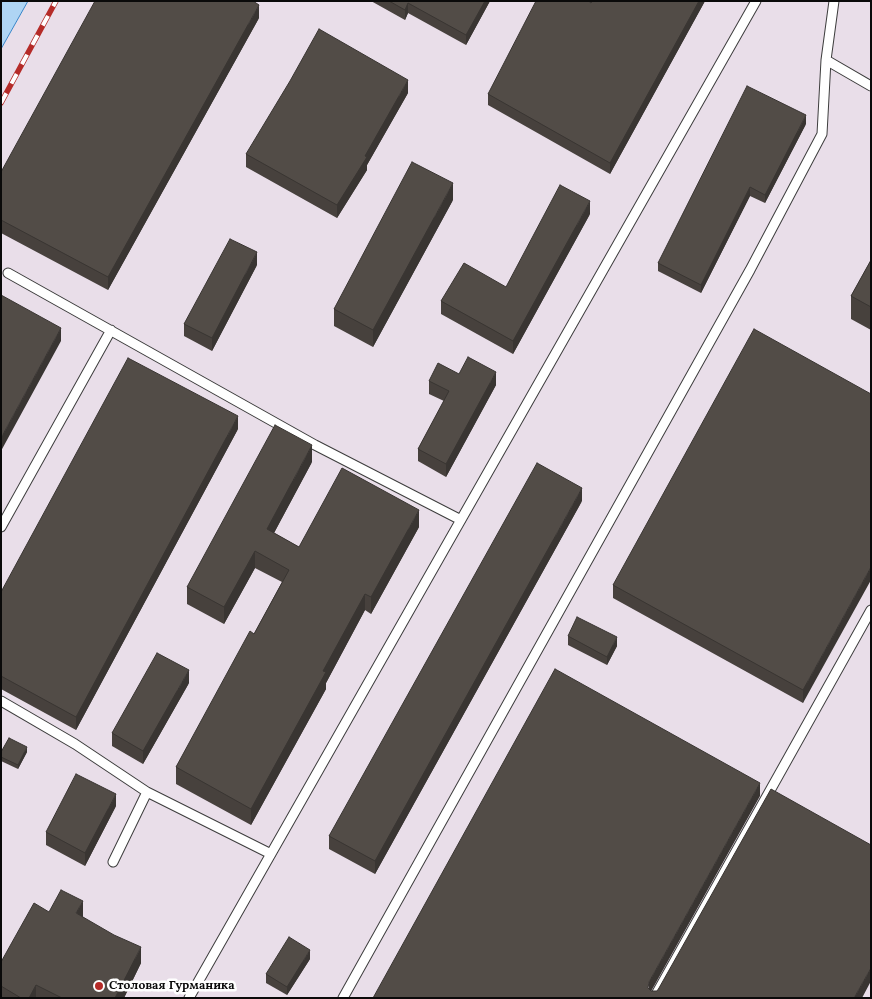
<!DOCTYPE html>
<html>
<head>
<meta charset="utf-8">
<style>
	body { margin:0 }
	#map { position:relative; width:872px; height:999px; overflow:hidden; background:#fefbe8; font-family:Lora,serif }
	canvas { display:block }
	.frame { position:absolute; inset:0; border:2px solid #0a0a0a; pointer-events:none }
</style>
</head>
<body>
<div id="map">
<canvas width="872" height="999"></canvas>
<div class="frame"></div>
</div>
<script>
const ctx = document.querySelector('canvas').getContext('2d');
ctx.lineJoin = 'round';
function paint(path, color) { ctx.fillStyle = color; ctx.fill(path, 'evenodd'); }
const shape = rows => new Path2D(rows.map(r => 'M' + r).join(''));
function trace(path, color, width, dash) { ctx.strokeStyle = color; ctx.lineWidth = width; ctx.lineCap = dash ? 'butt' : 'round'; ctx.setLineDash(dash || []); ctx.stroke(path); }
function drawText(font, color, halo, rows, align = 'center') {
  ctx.font = font + ' Lora,serif'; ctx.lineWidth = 5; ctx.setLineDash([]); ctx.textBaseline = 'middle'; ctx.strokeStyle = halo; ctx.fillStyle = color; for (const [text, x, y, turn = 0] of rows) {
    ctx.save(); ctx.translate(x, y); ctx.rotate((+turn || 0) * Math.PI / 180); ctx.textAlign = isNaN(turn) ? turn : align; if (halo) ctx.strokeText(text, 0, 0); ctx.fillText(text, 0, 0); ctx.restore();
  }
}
paint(shape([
	[28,1,871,1,871,998,1,998,1,49]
]), '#e9dee9');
const water = shape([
	[1,1,28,1,1,49,1,1]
]);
paint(water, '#afd5f4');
trace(water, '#3885c8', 1);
const service = shape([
	[826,60,871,86],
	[8,273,315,445,461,520],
	[1,527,111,330],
	[1,701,75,744,147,792,271,854],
	[113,862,147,792],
	[189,998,756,1],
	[343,998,750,270,822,134,826,60,834,1],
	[654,998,871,610]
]);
trace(service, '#3d3d3d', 11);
trace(service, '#fff', 9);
const rail = shape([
	[1,103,56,1]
]);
trace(rail, '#b52b28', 5.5);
trace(rail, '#fff', 4, [11]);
paint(shape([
	[371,1,490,1,466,45,408,13,405,20],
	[592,1,705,1,610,174,488,105,488,94],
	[259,18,108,290,1,233,1,172],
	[408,93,367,165,367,170,337,218,246,167,246,154],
	[806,124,765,203,750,196,701,293,658,271,658,263],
	[453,200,373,347,334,326,334,309],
	[590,214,513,354,441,314,441,301,506,287],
	[871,260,871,330,851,319,851,296],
	[257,265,212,351,184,336,184,324],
	[459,374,496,385,446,477,418,461,418,449,444,401,429,394,429,381],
	[871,394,803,703,613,598,613,585],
	[238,429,76,730,1,689,1,592],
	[312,462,274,533,299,547,419,527,371,614,365,610,326,683,326,689,251,825,176,784,176,767,254,634,282,582,255,568,224,624,187,604,187,587],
	[582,501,375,874,329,849,329,836],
	[568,636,617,646,607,665,568,645],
	[189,683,143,764,112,746,112,733],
	[1,752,27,752,18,769,1,761],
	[116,806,85,866,46,845,46,832],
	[49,912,83,917,141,963,124,998,1,998,1,962],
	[310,959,287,995,266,983,266,974]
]), '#47413d');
paint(shape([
	[485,1,490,1,466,45,466,35],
	[699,1,705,1,610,174,610,163],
	[408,3,408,13,405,20,405,10],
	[259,5,259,18,108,290,108,277],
	[408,80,408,93,367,165,367,170,337,218,337,205],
	[806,115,806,124,765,203,765,195],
	[453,183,453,200,373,347,373,330],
	[750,187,750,196,701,293,701,285],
	[590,201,590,214,513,354,513,341],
	[257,252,257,265,212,351,212,338],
	[61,328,61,341,1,451,1,438],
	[496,372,496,385,446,477,446,464],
	[238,416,238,429,76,730,76,717],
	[312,445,312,462,267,546,267,529],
	[582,488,582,501,375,874,375,861],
	[419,510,419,527,371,614,371,597],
	[255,551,255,568,224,624,224,607],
	[871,567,871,580,803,703,803,690],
	[365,594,365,610,326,683,326,689,251,825,251,809,323,671],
	[617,637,617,646,607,665,607,657],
	[189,670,189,683,143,764,143,751],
	[27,747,27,752,18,769,18,765],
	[760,783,760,796,649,995,649,982],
	[116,794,116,806,85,866,85,853],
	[83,901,83,918,76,913],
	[141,947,141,963,124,998,115,998],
	[310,950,310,959,287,995,287,987],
	[871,968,871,981,862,998,854,998],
	[36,985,36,998,29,998]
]), '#393532');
const building = shape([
	[95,1,253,1,259,5,108,277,1,220,1,172,95,1],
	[389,1,485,1,466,35,408,3,405,10,389,1],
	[536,1,588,1,591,3,592,1,699,1,610,163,488,94,536,1],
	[319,29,408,80,365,156,367,157,337,205,246,154,290,81,319,29],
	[747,86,806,115,765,195,750,187,701,285,658,263,747,86],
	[412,162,453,183,373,330,334,309,412,162],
	[560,185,590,201,513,341,441,301,464,263,506,287,560,185],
	[230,239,257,252,212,338,184,324,230,239],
	[871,260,871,307,851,296,871,260],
	[1,295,61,328,1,438,1,295],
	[754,329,871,394,871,567,803,690,613,585,754,329],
	[468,357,496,372,446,464,418,449,449,391,429,381,438,363,459,374,468,357],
	[128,358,238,416,76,717,1,676,1,592,128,358],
	[275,425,312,445,267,529,299,547,342,468,419,510,371,597,365,594,323,671,326,672,251,809,176,767,250,631,254,634,289,570,255,551,224,607,187,587,275,425],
	[537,463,582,488,375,861,329,836,537,463],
	[577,617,617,637,607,657,568,636,577,617],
	[157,653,189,670,143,751,112,733,157,653],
	[555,669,760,783,649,982,648,988,651,991,657,991,659,988,771,789,871,845,871,968,854,998,373,998,555,669],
	[9,738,27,747,18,765,1,757,1,752,9,738],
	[76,774,116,794,85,853,46,832,76,774],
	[61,890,83,901,76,913,114,935,141,947,115,998,62,998,36,985,29,998,21,998,1,986,1,962,34,903,49,912,61,890],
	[289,937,310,950,287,987,266,974,289,937]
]);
paint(building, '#524c47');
trace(building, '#393532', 1);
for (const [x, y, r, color] of [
	[99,986,5,"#b52b28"]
]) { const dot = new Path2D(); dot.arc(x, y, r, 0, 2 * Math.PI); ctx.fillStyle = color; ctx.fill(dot); trace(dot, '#fff', 2); }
drawText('bold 12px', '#0a0a0a', '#fff', [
	["Столовая Гурманика",109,986]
], 'left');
</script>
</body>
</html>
